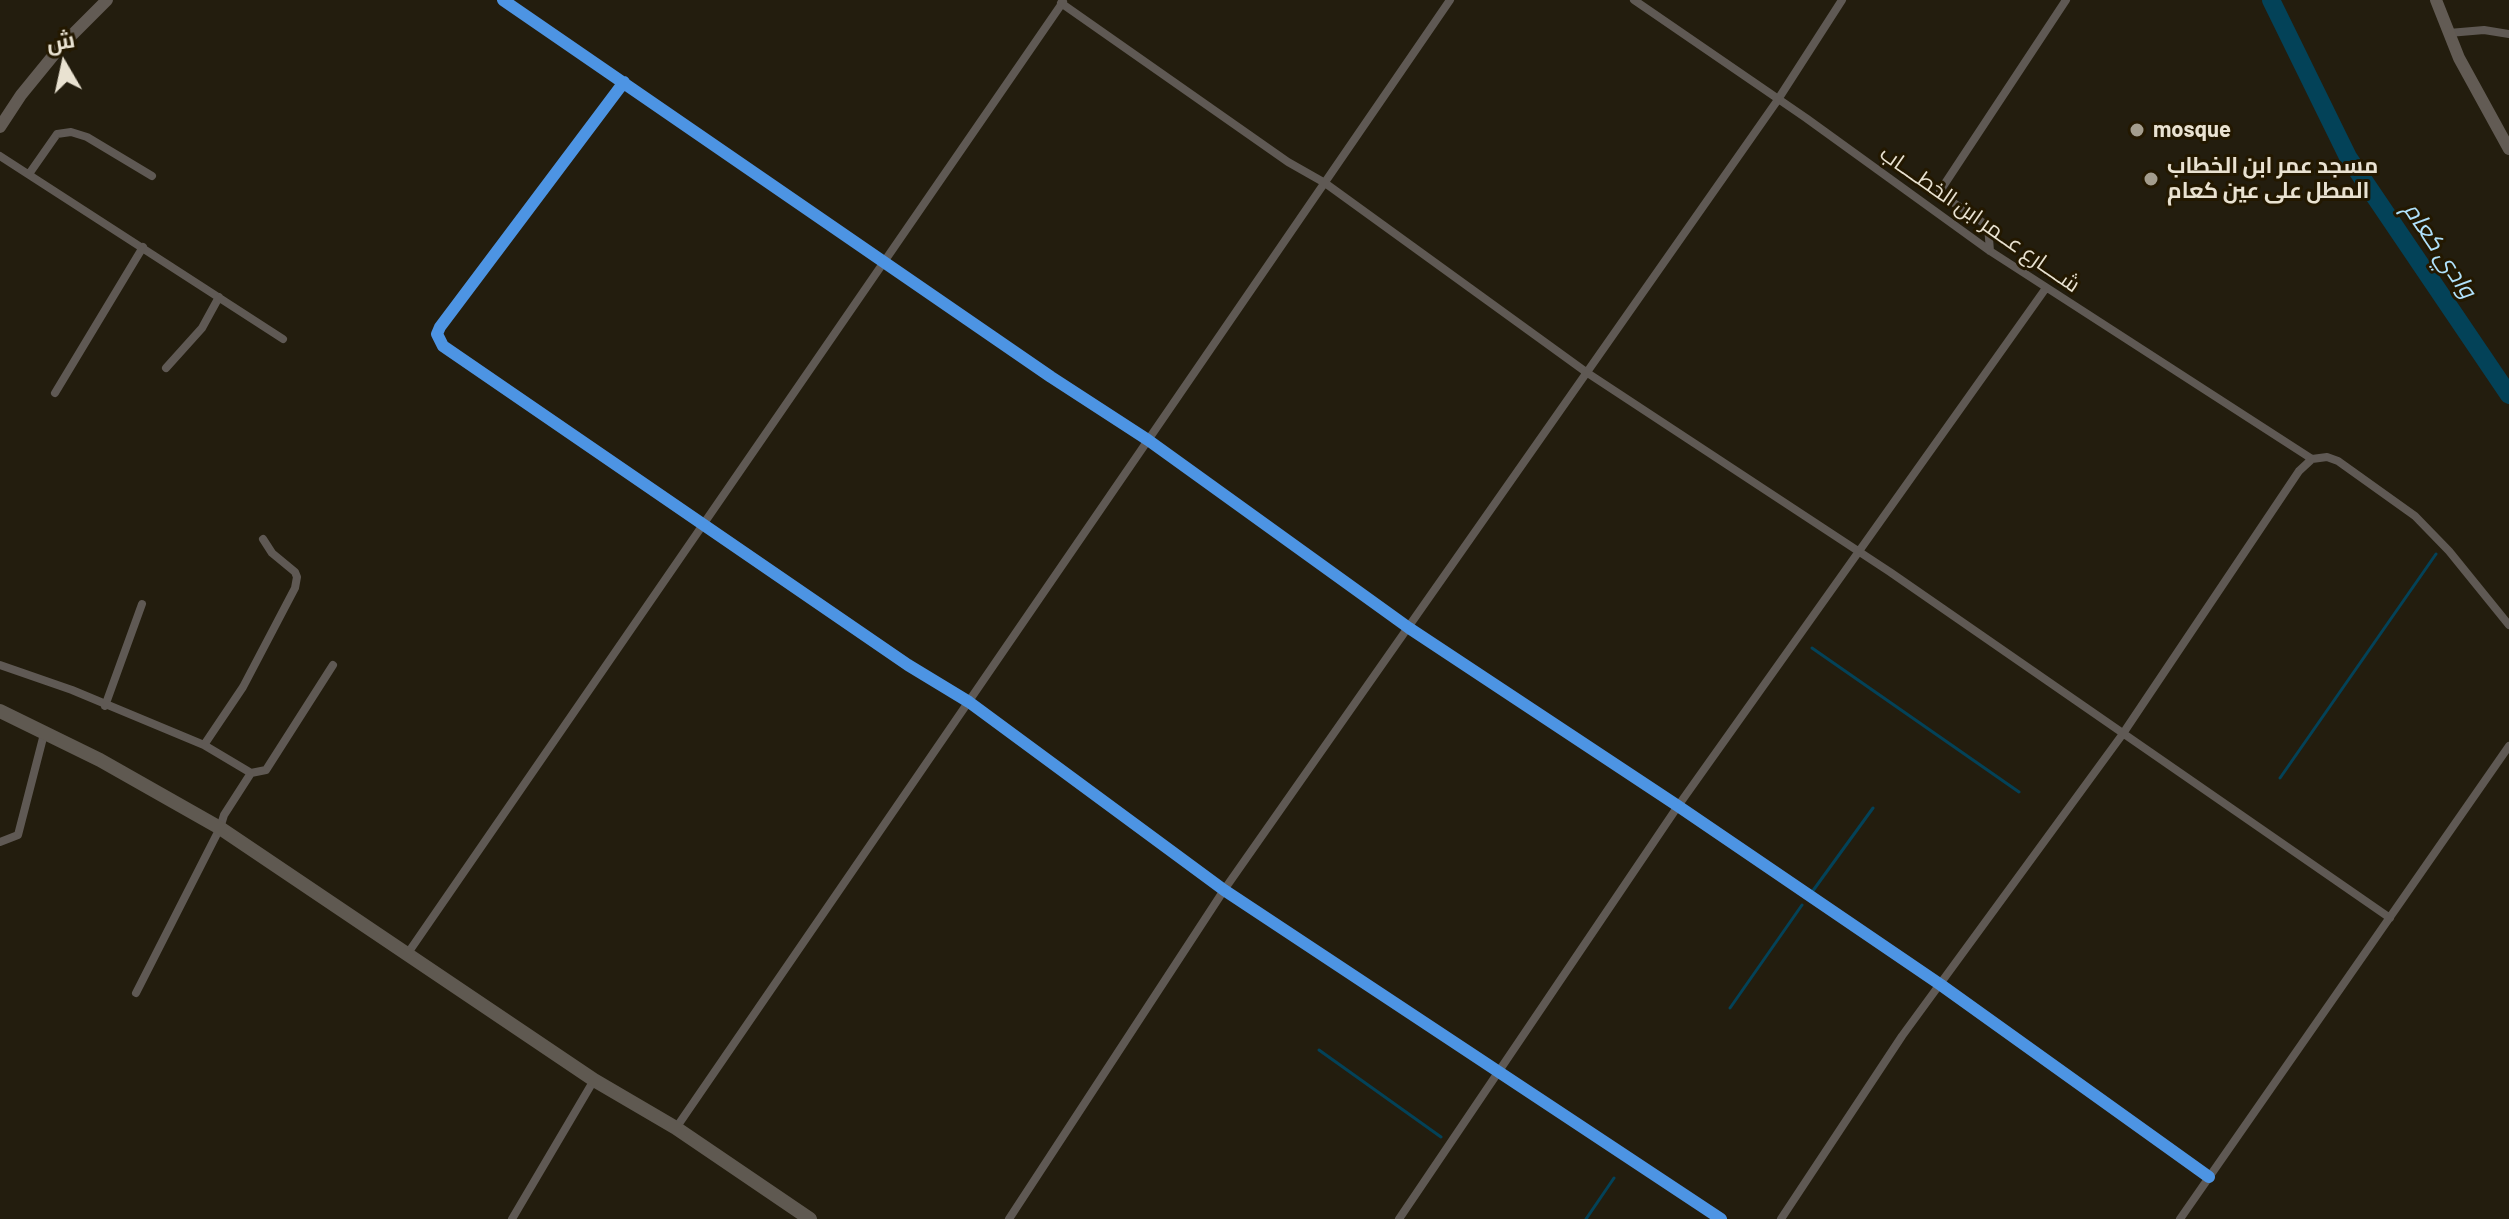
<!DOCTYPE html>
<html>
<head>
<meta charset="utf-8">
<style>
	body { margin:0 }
	#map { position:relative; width:2509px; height:1219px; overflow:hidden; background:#231d0e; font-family:Barlow,Cairo,sans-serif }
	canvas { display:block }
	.north { position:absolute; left:24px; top:24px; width:80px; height:80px; -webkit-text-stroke:6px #231800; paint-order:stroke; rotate:351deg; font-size:22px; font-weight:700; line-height:32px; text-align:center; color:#e9e2d1 }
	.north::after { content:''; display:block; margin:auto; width:28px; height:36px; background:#e9e2d1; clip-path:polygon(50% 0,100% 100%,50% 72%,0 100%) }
</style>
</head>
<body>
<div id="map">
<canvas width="2509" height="1219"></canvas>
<div class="north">ش</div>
</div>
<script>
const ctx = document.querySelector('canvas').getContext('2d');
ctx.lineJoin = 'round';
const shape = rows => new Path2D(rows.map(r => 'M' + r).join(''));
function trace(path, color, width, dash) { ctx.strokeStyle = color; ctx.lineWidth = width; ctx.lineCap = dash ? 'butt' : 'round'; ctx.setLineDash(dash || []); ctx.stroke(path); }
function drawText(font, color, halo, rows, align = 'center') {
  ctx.font = font + ' Barlow,Cairo,sans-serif'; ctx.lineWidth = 6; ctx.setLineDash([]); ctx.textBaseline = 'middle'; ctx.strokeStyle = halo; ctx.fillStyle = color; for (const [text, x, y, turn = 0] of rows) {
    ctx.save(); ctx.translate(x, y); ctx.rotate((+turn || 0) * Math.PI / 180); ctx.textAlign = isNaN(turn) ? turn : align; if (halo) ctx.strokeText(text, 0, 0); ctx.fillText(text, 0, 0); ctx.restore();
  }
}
trace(shape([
	[1812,648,2019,792],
	[2280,778,2436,554],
	[1812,892,1873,808],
	[1730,1008,1802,905],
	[1319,1050,1441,1137],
	[1586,1219,1614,1178]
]), '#034258', 3);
trace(shape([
	[2271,0,2348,157,2509,395]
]), '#034258', 18);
trace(shape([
	[503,0,1051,377,1148,440,1409,628,1678,806,1941,985,2209,1177],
	[1634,0,1806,118,1990,251,2312,459],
	[1061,3,1288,162,1325,183,1586,372,1890,572,2390,918],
	[2449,33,2484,30,2509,34],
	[624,82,440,327,437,334,443,346,908,665,969,702,1224,890,1721,1219],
	[0,156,283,339],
	[29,174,57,134,71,132,87,137,152,176],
	[1990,251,1988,226,1942,195,1940,191,2066,0],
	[166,368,202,328,219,297],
	[55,393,143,247],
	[0,665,72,690,204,745,251,773,224,815,220,828,136,993],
	[105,706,142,604],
	[204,745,243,687,295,588,297,577,295,572,272,553,263,539],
	[251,773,266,770,333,665],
	[0,842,18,835,44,734],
	[408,953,1063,2],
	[676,1128,1450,0],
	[512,1219,594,1080],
	[1009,1219,1224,890,1777,101,1842,0],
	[1399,1219,1678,806,2046,288],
	[1781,1219,1902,1036,2122,735,2299,471,2312,459,2327,457,2338,461,2415,516,2449,551,2509,625],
	[2180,1219,2509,746]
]), '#5f5954', 8);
trace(shape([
	[2436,0,2459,58,2509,149],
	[0,127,21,95,61,46,107,0]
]), '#625b54', 12);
trace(shape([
	[0,711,100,760,220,828,594,1080,676,1128,810,1219]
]), '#5f5951', 14);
trace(shape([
	[503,0,1051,377,1148,440,1409,628,1678,806,1941,985,2209,1177],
	[624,82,440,327,437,334,443,346,908,665,969,702,1224,890,1721,1219]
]), '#4d94e3', 12);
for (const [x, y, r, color] of [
	[2137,130,8,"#a49d8d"],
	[2151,179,8,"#a49d8d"]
]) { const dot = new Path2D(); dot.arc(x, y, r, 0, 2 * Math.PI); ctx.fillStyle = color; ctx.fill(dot); trace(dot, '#231800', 3); }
drawText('bold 22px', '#e9e2d1', '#231800', [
	["mosque",2153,130],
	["مسجد عمر ابن الخطاب",2167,166],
	["المطل على عين كعام",2167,191]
], 'left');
drawText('22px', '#e9e2d1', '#231800', [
	["شــــارع عــمر ابن الخطــــاب",1980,219,35]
]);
drawText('italic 24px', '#b0e2fc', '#231800', [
	["وادي كعام",2440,250,56]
]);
</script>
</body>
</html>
